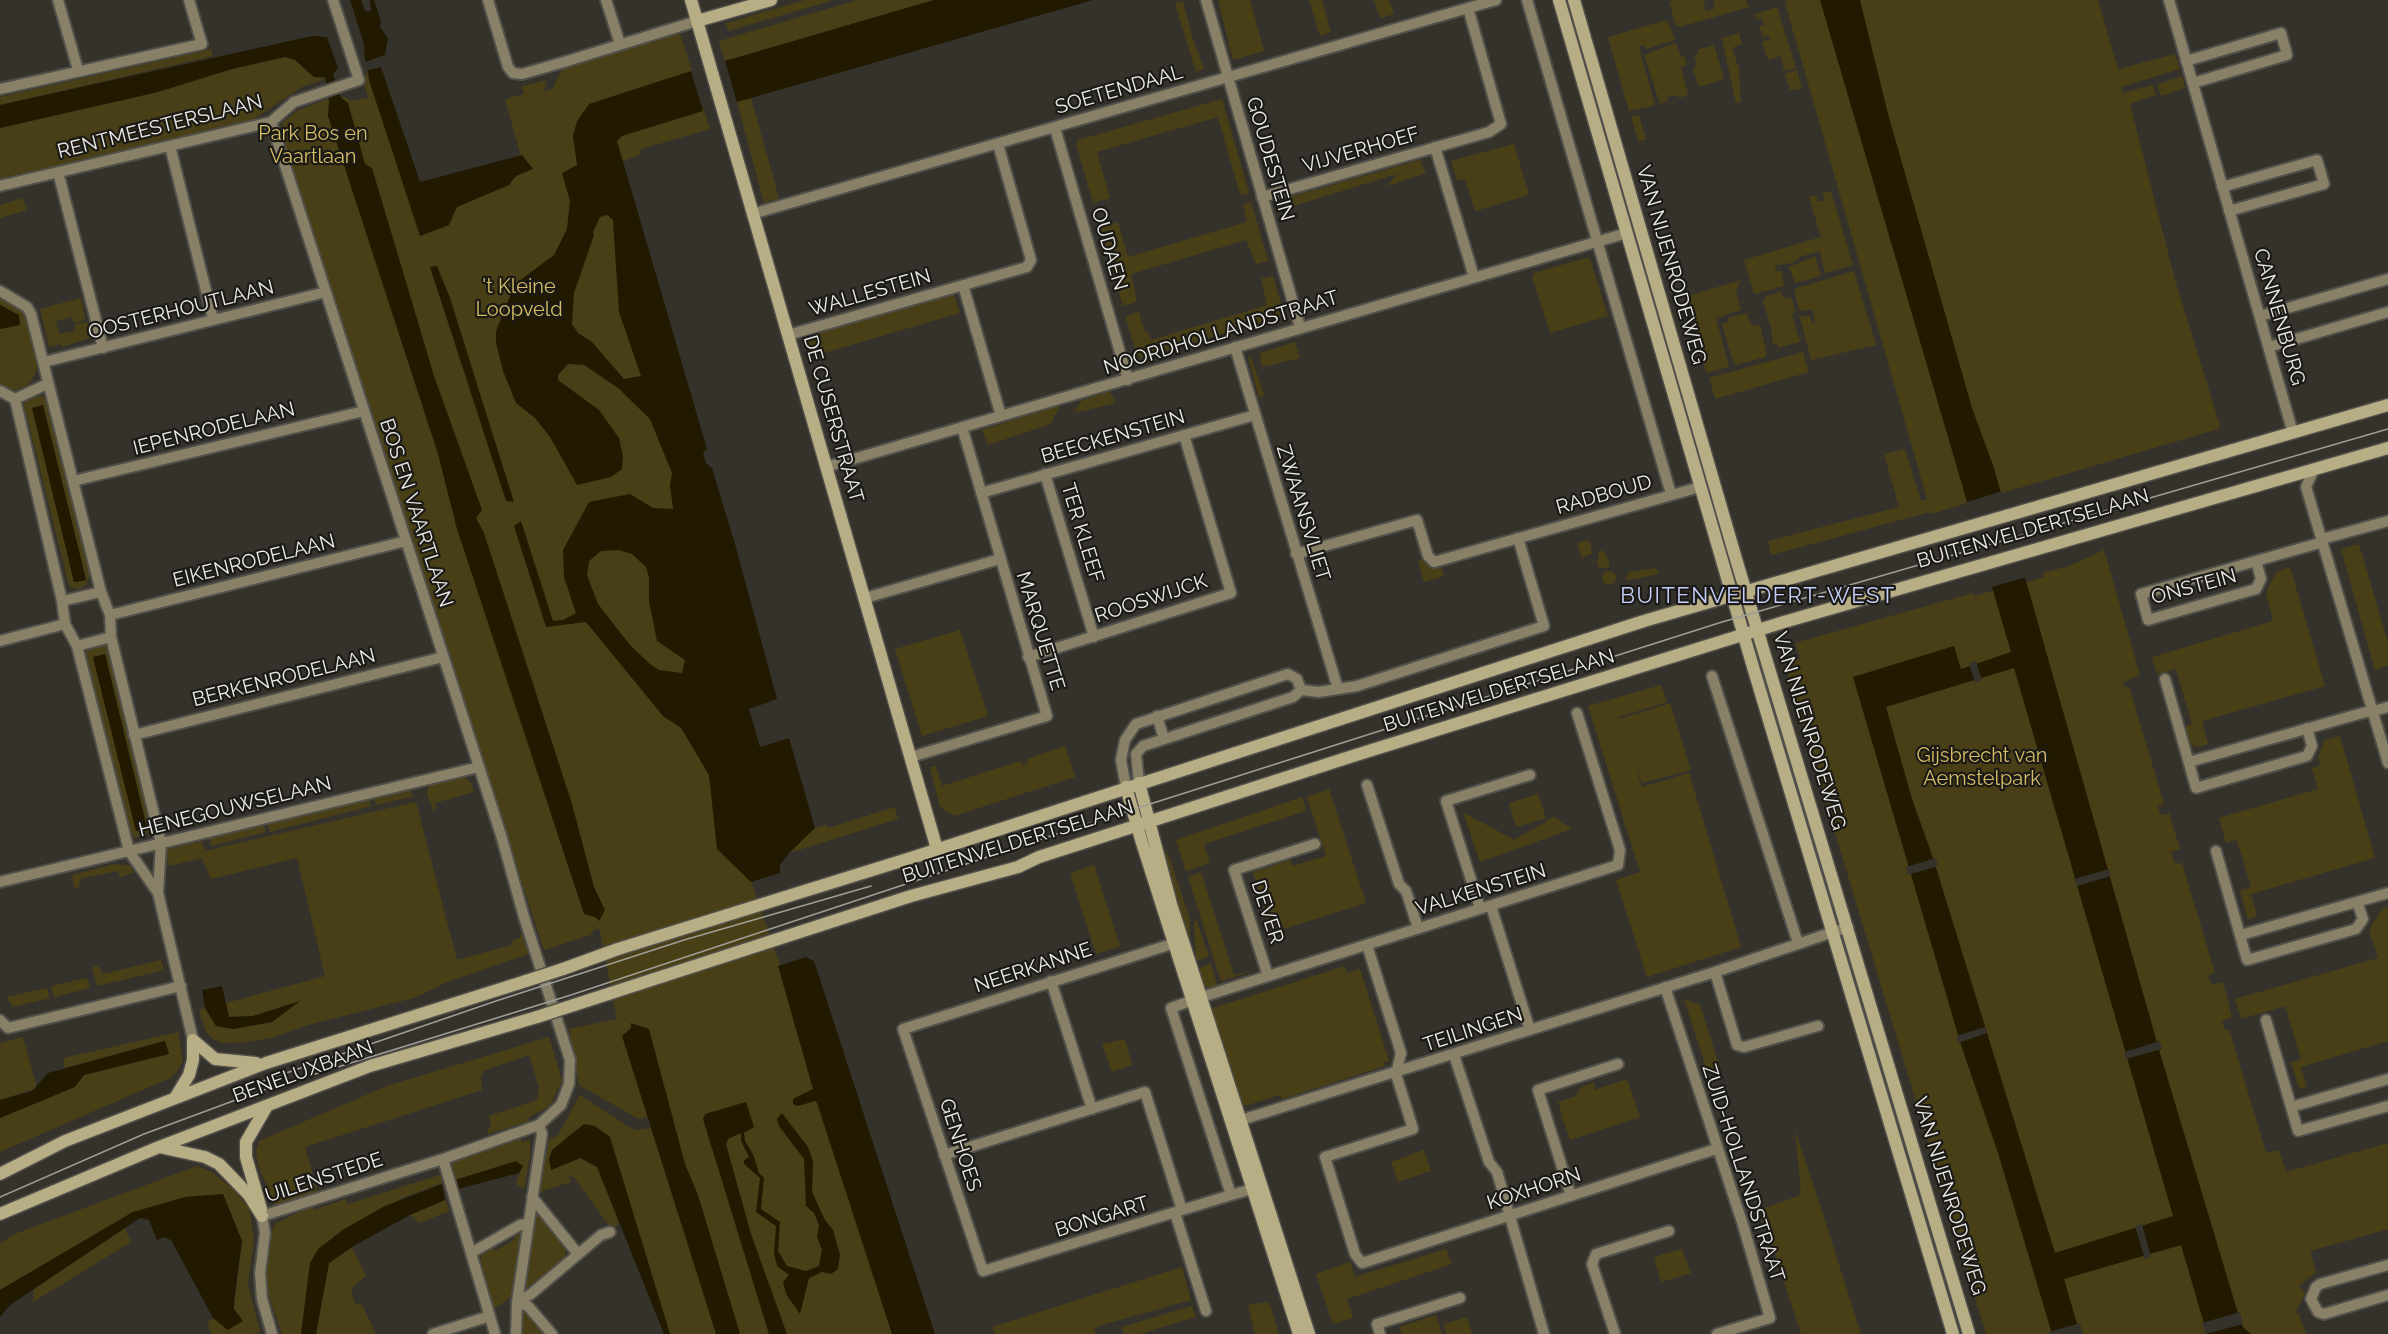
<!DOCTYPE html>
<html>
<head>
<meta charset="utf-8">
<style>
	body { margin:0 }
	canvas { display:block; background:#34322b }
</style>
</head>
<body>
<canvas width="2388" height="1334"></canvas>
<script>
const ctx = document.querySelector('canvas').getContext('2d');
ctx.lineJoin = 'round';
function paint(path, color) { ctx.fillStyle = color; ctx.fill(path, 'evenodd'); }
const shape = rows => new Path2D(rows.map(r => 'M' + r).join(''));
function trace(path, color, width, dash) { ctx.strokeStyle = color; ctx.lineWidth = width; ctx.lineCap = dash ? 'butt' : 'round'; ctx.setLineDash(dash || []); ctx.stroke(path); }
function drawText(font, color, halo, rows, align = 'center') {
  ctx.font = font + ' Raleway,sans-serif'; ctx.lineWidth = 4.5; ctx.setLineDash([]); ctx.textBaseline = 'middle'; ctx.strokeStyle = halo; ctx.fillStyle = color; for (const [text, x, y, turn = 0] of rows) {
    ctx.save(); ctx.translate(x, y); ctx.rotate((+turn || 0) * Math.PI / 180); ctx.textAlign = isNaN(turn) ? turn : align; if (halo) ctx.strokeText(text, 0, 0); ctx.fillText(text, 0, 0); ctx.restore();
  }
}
paint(shape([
	[805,0,834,0,728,31,726,23],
	[858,0,934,0,725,61,719,41],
	[1218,0,1250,0,1264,51,1233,60],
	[1309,0,1322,0,1331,32,1320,36],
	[1374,0,1389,0,1394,14,1380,18],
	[1675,0,1707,0,1703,2,1706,11,1715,9,1713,0,1746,0,1749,7,1680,27,1676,26,1669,2],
	[1788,0,2098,0,2118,69,2175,54,2180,69,2121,87,2123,93,2153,85,2156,95,2130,104,2175,280,2220,426,2218,429,1931,514,1930,512,1771,555,1768,541,1899,507,1884,454,1905,449,1921,501,1927,499,1785,3],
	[1183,1,1192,36,1204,69,1196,72,1175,4],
	[1777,7,1796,68,1784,71,1781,56,1768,60,1762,42,1770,39,1770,36,1763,37,1759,26,1764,25,1762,18,1757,20,1755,14],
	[1667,20,1675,40,1646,49,1644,45,1639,47,1655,105,1629,111,1608,37],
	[680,33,710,129,641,149,640,155,622,161,620,155,673,456,689,649,745,864,781,968,896,1334,738,1334,668,1112,639,1119,579,1085,569,1029,617,1019,599,928,592,931,593,934,544,950,277,134,283,122,297,111,330,98,456,512,341,98,346,97,351,101,368,98,363,79,370,69,419,217,509,185,520,153,505,99,524,94,522,86,547,80,544,92,553,88,561,71,569,67],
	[1739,33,1742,44,1732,48,1739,69,1741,102,1736,103,1722,38],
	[1676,43,1681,57,1685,56,1686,65,1681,68,1688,95,1679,98,1677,95,1667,97,1668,101,1660,104,1644,55],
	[1714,45,1724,79,1699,87,1693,69,1697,64,1694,55,1698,54,1697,50],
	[211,49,213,56,0,105,0,97],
	[286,57,295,60,314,77,326,79,302,87,254,119,0,179,0,128,158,92,232,69],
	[1797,70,1802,89,1790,90,1785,74],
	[2182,76,2185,88,2161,96,2157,85],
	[751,98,779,198,764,203,737,102],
	[1222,99,1249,193,1240,195,1218,117,1097,152,1110,198,1093,203,1076,143,1078,140],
	[1639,115,1646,140,1638,141,1631,116],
	[1514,144,1529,195,1475,211,1465,179,1457,180,1451,161],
	[1420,160,1426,173,1387,186,1397,174,1290,207,1286,198],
	[1831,191,1853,265,1825,273,1820,251,1799,257,1796,262,1775,266,1776,272,1781,270,1784,286,1754,294,1744,260,1821,237,1809,197,1816,195,1818,202,1824,201,1823,193],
	[23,198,27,210,0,218,0,205],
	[1251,202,1268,261,1256,264,1246,240,1131,274,1137,302,1123,306,1100,228,1118,222,1128,257,1247,222,1243,204],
	[1815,256,1821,276,1795,283,1789,267],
	[1589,257,1608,316,1550,333,1532,277,1534,273],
	[1854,271,1876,345,1811,360,1800,317,1810,316,1812,323,1815,322,1812,309,1802,311,1799,308,1794,291,1797,288],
	[1273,276,1283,311,1280,317,1141,358,1137,355,1125,316,1139,312,1145,332,1148,332,1151,340,1267,305,1261,279],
	[1741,280,1736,292,1741,310,1716,318,1729,367,1706,373,1685,297],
	[949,290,954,295,960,313,810,357,803,334],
	[1781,292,1782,297,1792,299,1795,311,1792,315,1800,342,1778,348,1777,343,1773,344,1771,327,1763,301,1766,296],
	[0,297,17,305,27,317,36,348,37,368,32,380,27,386,15,390,0,385,0,329,20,325,19,315,0,305],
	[81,298,85,320,74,323,72,317,56,321,59,334,75,331,75,325,87,322,90,338,62,347,61,344,49,347,40,309],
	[1747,313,1752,326,1760,325,1767,354,1765,357,1734,365,1722,324,1728,322,1728,318],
	[1295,342,1300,358,1262,367,1260,353],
	[1803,352,1809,372,1715,399,1709,378],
	[1250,355,1264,394,1262,398,1259,397,1248,358],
	[1109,391,1116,403,1074,413,1081,401],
	[42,396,48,401,90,574,86,585,80,589,70,587,68,582,24,405,26,399],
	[43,405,86,580,74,582,33,408],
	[1060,405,1051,424,988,445,982,430],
	[1586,540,1590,542,1592,553,1582,558,1577,543],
	[2359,544,2388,643,2388,666,2375,670,2341,549],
	[1603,550,1610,563,1608,568,1599,568,1597,562,1599,552],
	[2104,550,2140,675,2123,682,2124,687,2129,686,2164,804,2158,806,2160,815,2169,813,2180,849,2171,852,2175,864,2182,863,2215,973,2208,975,2211,985,2223,982,2232,1017,2222,1021,2225,1030,2229,1029,2266,1153,2279,1150,2286,1172,2388,1143,2388,1229,2310,1251,2316,1272,2299,1286,2305,1293,2295,1314,2299,1313,2306,1334,1986,1334,1784,663,1798,658,1801,661,1795,643,1973,593,1974,596,2041,578,2044,577,2043,573,2069,566],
	[1424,559,1431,566,1441,566,1444,576,1424,582,1418,561],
	[2290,567,2325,686,2202,721,2208,744,2197,747,2190,744,2185,727,2192,724,2176,669,2157,674,2152,657,2273,621,2266,593,2276,572],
	[1656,568,1659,572,1657,574,1626,581,1629,572],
	'1602 578a7 7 0 1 1 14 0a7 7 0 1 1-14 0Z',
	[960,630,988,716,922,736,895,649],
	[105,644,109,647,153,831,135,838,131,836,86,653,88,649],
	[105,654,147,828,136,831,93,657],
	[1661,685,1667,702,1619,717,1620,719,1670,703,1691,770,1642,783,1631,753,1642,787,1689,773,1741,947,1647,977,1616,880,1640,872,1588,706],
	[2340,736,2375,858,2251,894,2257,916,2248,919,2240,891,2251,887,2237,840,2226,843,2219,818,2318,789,2312,768,2320,765,2318,756,2325,740],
	[1065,746,1075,777,954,816,940,807,930,767,936,766,942,786,1020,761,1022,765,1028,763,1027,759],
	[464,776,471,783,474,792,435,803,436,810,434,811,427,795,429,784],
	[1329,789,1366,903,1271,933,1253,872,1290,860,1292,866,1326,856,1307,797],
	[409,790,414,796,376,805,374,798],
	[1538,794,1546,818,1516,827,1509,803],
	[1302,797,1306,811,1204,844,1210,863,1186,871,1176,840],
	[369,799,371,806,270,832,267,824],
	[416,802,457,960,512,945,512,941,520,937,523,928,531,953,445,983,414,998,308,1025,274,1037,248,1042,223,1043,214,1040,206,1032,199,1010,205,1008,216,1026,233,1029,272,1022,298,1002,253,1016,229,1017,226,1003,325,976,297,858,211,879,202,858,169,866,165,850,202,841,205,851],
	[895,807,898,819,789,853,815,828,826,825,828,828],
	[1463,812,1514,840,1554,817,1572,829,1480,862],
	[264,825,266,832,211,846,209,837],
	[1168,853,1190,919,1190,941,1176,898,1165,854],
	[114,864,132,866,133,873,120,877,118,871,79,879,80,886,75,890,72,875],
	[1094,865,1120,946,1096,954,1070,873],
	[1201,872,1234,975,1255,970,1221,981,1188,877],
	[2388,907,2388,1041,2301,1067,2307,1087,2299,1089,2291,1062,2301,1059,2285,1006,2241,1019,2235,999,2378,958,2369,930,2382,909],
	[1197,921,1209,957,1196,961,1194,922],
	[161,960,164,970,97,986,92,967,98,966,103,974],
	[1211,964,1218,988,1213,989,1204,986,1199,968],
	[1345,966,1347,973,1360,969,1389,1061,1384,1062,1385,1066,1282,1099,1280,1095,1241,1107,1210,1009],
	[87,978,90,988,54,997,51,986],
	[47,988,50,998,13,1007,6,997],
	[1684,999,1700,1005,1720,1068,1708,1073],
	[178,1032,183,1061,176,1073,170,1078,0,1152,0,1118,74,1087,84,1075,169,1054,164,1041,65,1068,63,1058],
	[23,1037,37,1088,0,1100,0,1043],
	[549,1037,562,1081,549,1107,529,1117,529,1121,488,1134,487,1129,491,1127,489,1116,537,1100,539,1087,529,1055,485,1070,481,1076,482,1090,305,1147,317,1189,313,1194,275,1205,258,1165,256,1152,259,1141,387,1086],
	[1125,1039,1132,1065,1112,1072,1102,1044],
	[1627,1079,1640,1117,1570,1140,1563,1119,1560,1118,1562,1115,1558,1102,1576,1096,1582,1087,1595,1082,1594,1090],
	[580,1095,629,1127,637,1130,651,1128,718,1334,669,1334,605,1137,551,1170,580,1158,597,1167,619,1223,612,1230,574,1177,569,1176,571,1182,539,1192,549,1140,558,1135],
	[1795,1130,1823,1214,1861,1334,1801,1334,1767,1230,1757,1211,1801,1195],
	[519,1137,523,1142,530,1140,530,1156,524,1189,516,1184,522,1166,516,1162,455,1180,450,1160],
	[1424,1150,1431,1171,1398,1182,1391,1162],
	[197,1166,212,1172,234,1190,249,1208,254,1239,248,1284,260,1332,255,1334,212,1334,209,1330,208,1322,213,1318,228,1330,234,1309,242,1241,223,1194,201,1196,133,1212,0,1290,0,1244,12,1235],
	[443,1174,442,1183,402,1198,310,1263,301,1334,282,1334,265,1284,265,1255,271,1232,276,1223,312,1206,314,1210,345,1199,348,1204],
	[445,1200,450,1211,419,1223,410,1215],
	[536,1207,566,1245,565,1260,528,1292,524,1291],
	[124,1227,131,1242,33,1302,34,1289],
	[522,1229,515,1294,494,1309,480,1261,483,1252,492,1246,495,1251,515,1239,513,1232],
	[352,1247,366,1276,351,1289,355,1304,362,1305,376,1334,316,1334,329,1263],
	[1446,1249,1452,1264,1347,1299,1353,1318,1333,1324,1316,1274,1350,1262,1355,1277],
	[1682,1249,1691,1273,1661,1282,1654,1257],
	[1182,1267,1191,1300,1098,1326,1094,1329,1096,1334,995,1334,992,1327],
	[1269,1302,1279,1334,1255,1334,1248,1305],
	[1192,1306,1196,1317,1140,1334,1124,1334,1122,1327],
	[521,1308,526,1309,546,1334,520,1334],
	[1436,1315,1442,1334,1402,1334,1399,1327],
	[1467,1317,1472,1334,1446,1334,1444,1324]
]), '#493f16');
paint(shape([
	[350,0,361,0,365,11,371,11,370,0,374,0,381,21,380,27,388,38,385,55,365,62,364,44],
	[934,0,1093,0,737,102,728,87,702,94,703,111,622,136,617,141,707,449,703,453,706,463,712,468,735,544,777,699,749,709,760,747,789,738,815,828,789,853,780,865,780,873,751,882,717,849,709,775,681,728,663,716,586,622,546,627,514,526,521,521,553,621,563,620,576,613,564,577,563,550,589,502,630,494,653,508,673,509,670,485,672,473,650,419,618,388,584,365,568,364,558,375,558,380,599,410,619,438,623,456,622,469,611,477,577,485,550,437,535,418,516,403,503,371,496,343,496,331,515,284,554,255,567,229,570,201,562,173,577,165,573,136,577,121,589,104,691,71,700,86,726,79,725,61],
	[607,215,613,220,619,312,641,376,624,379,592,342,578,333,572,324,574,293,594,235,593,232,600,217],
	[619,550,632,554,646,567,649,577,649,601,657,641,685,660,682,673,659,670,650,664,630,645,598,604,587,575,589,561,601,551],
	[1820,0,1860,0,1888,114,1972,408,1994,468,2160,1053,2237,1310,2243,1327,2251,1334,2207,1334,2181,1245,2064,1279,2080,1334,2052,1334,1998,1153,1961,1045,1853,677,1954,646,1961,669,2011,652],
	[2014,668,2173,1216,2055,1253,1933,858,1912,799,1886,707],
	[312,36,327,37,338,68,333,74,341,98,348,103,365,164,372,168,434,376,482,510,476,518,484,533,572,804,594,887,605,910,599,921,595,917,584,914,457,529,438,454,328,116,329,101,325,77,314,77,295,60,285,57,232,69,158,92,0,128,0,105],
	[381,67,420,182,522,155,533,169,516,176,509,185,457,207,449,225,420,236,369,80,368,70],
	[437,266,450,298,514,502,506,501,430,267],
	[0,305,19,315,20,325,0,329],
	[43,405,85,575,86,580,82,581,74,582,32,408],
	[105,654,147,828,136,831,93,657],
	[806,957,814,961,935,1334,892,1334,817,1103,815,1101,798,1106,793,1104,793,1099,813,1089,778,966],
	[222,986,229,1017,253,1016,300,1001,272,1022,233,1029,216,1026,205,1008,202,990],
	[631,1023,649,1029,685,1164,698,1195,740,1334,716,1334,622,1036,631,1028],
	[165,1041,169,1054,84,1075,75,1087,0,1118,0,1100,32,1091,48,1073],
	[746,1102,754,1127,744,1133,745,1141,753,1154,759,1173,764,1178,761,1209,780,1222,778,1251,787,1266,806,1271,819,1266,822,1250,817,1237,819,1225,814,1213,806,1206,804,1159,779,1126,777,1119,782,1113,808,1147,813,1161,812,1192,825,1220,833,1230,840,1255,838,1269,831,1274,822,1272,809,1278,800,1314,786,1294,783,1282,789,1275,777,1266,774,1253,776,1226,756,1212,760,1178,744,1164,744,1160,749,1157,741,1141,741,1133,728,1139,726,1144,751,1234,787,1334,769,1334,703,1119,705,1114],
	[584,1124,595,1126,610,1137,670,1334,664,1334,597,1167,580,1158,551,1170,549,1159,552,1150],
	[516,1161,523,1166,519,1173,458,1189,455,1180],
	[442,1184,445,1200,410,1215,352,1247,329,1263,316,1334,301,1334,310,1263,318,1249,344,1229,385,1206],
	[223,1194,242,1241,234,1301,234,1309,243,1321,228,1330,213,1318,171,1240,164,1237,157,1240,149,1220,140,1218,10,1305,0,1317,0,1290,133,1212,185,1197]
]), '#211900');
paint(shape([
	[725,61,737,102,728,87,702,94,703,111,691,71,700,86,726,79],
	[2002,491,2027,577,1988,588,1964,503],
	[1976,661,1982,680,1975,683,1969,663],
	[1936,858,1938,866,1908,875,1906,867],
	[2109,869,2111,876,2077,886,2074,879],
	[1985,1027,1987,1033,1958,1043,1956,1036],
	[2160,1041,2162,1049,2126,1059,2124,1052],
	[2142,1224,2151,1257,2145,1259,2135,1226],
	[2240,1312,2243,1324,2206,1334,2202,1323],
	[2080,1323,2083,1334,2049,1334,2049,1332]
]), '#34322b');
const street = shape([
	[58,0,78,70],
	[488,0,508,67,513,73,522,74,564,62,697,21],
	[606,0,620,44],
	[1206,0,1300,327],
	[1527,0,1671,494],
	[2169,0,2293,433],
	[2186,61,2281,33,2287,55,2193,83],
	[0,89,202,44,189,0],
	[271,122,501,835,524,917,570,1060,569,1084,561,1105,539,1125,443,1159,262,1216,265,1233,260,1273,262,1299,272,1334],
	[1055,128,1128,380],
	[170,146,213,319],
	[1435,147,1474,277],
	[58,172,103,348],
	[0,186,271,122,294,102,359,80,333,0],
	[2222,187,2317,160,2324,184,2229,211],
	[1262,197,1489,132,1501,124,1468,8],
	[752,214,1496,0],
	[963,285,1001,416],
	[0,291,27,307,31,314,101,592],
	[2260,316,2388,279],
	[788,335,1027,267,1031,260,998,144],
	[1235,347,1338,689],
	[2269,347,2388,312],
	[44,362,326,292],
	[0,391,15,399,62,601],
	[15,399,47,384],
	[826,467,1627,233],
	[2314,469,2306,487,2388,763],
	[1045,474,1094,637],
	[73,481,364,411],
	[981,493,1255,415],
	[2322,539,2388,521],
	[1296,554,1417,520,1428,556,1434,562,1700,487],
	[2256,561,2261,579,2256,589,2148,620,2141,594,2256,561,2323,542],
	[101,592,110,615,111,637,77,646,65,624,62,601,101,592],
	[865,598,1000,559],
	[110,615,406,541],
	[111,637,161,843,158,893,193,1040],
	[0,641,65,624],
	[77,646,129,851,158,893],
	[1028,657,1231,593,1184,435],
	[1712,676,1798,943],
	[2165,679,2196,788,2307,756,2312,746,2307,728],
	[2373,711,2388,707],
	[1157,716,1164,739],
	[134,735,443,657],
	[911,757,1047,716,962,427],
	[2189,762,2373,710],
	[1139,783,1136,754,1143,746,1293,697,1301,690,1319,692,1357,686,1544,626,1518,538],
	[1367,785,1399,884,1406,891,1418,928],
	[1126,787,1121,760,1125,740,1136,724,1288,674,1297,679,1301,690],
	[2216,851,2247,960,2356,929,2363,919,2357,902],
	[0,882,479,767],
	[1491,906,1530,1030],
	[1480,908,1446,801,1530,775],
	[2241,935,2388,893],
	[1175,943,903,1029,983,1271,1231,1195],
	[1367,945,1401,1053,1396,1074,1413,1129,1325,1157,1355,1254,1362,1263,1716,1149],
	[1715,972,1737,1045,1744,1047,1818,1026],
	[1268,976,1234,870,1315,844],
	[1051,981,1092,1109],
	[1665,987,1743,1225,1770,1318,1717,1334],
	[1202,997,1618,865,1620,850,1577,713],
	[1193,1000,1171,1008,1231,1195,1252,1189],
	[0,1020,8,1028,181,986],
	[2266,1020,2298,1131,2388,1106],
	[1454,1055,1489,1162,1497,1172,1544,1334],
	[2291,1107,2388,1079],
	[1241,1120,1715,972,1848,927],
	[944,1155,1145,1092,1182,1210],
	[443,1159,495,1334],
	[1571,1196,1538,1090,1618,1064],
	[532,1197,578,1254],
	[1175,1213,1206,1311],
	[471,1253,520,1225,528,1223],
	[2388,1265,2320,1284,2316,1287,2311,1299,2318,1312,2324,1314,2388,1295],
	[517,1302,531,1294,601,1235,610,1232],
	[517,1302,528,1306,552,1334],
	[433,1334,490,1316],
	[516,1334,517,1302,542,1134,539,1125],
	[1380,1334,1377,1324,1460,1298],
	[1615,1334,1592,1264,1596,1254,1669,1231]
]);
const secondary = shape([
	[691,0,937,849],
	[1559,0,1753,667,1953,1334],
	[1574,0,1736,559,1969,1334],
	[697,21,771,0],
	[1139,783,1171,904,1309,1334],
	[1126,787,1142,843,1299,1334],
	[563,969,618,949,914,857,1644,621,2388,405],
	[574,1005,911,896,1018,867,1039,857,1356,755,1784,622,2388,448],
	[193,1040,215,1059,256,1063],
	[175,1098,189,1075,193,1060,193,1040],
	[159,1147,205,1157,219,1164,249,1195,262,1216],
	[0,1174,65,1141,266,1063,526,981],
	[261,1209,246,1157,246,1142,267,1106],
	[0,1214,159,1147,370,1066,537,1017]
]);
trace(street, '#514f49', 14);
trace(secondary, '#514f49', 15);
trace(street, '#888168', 10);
trace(secondary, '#b8ae85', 12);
trace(shape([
	[257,1083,496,1001,684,940,871,886],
	[0,1197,144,1134,260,1091,571,995,1081,826,1722,622,2388,429]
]), '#9e9d97', 1.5);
const secondaryBridge = shape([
	[526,981,563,969],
	[537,1017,574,1005]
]);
trace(secondaryBridge, '#514f49', 15, []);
trace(secondaryBridge, '#b8ae85', 12);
drawText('20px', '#ebeae5', '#1b1a17', [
	["SOETENDAAL",1119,90,-16],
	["RENTMEESTERSLAAN",160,127,-14],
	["VIJVERHOEF",1361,150,-16],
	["GOUDESTEIN",1270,159,74],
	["OUDAEN",1109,249,74],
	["VAN NIJENRODEWEG",1671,265,74],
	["WALLESTEIN",870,293,-16],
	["OOSTERHOUTLAAN",181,310,-14],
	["CANNENBURG",2279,317,74],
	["NOORDHOLLANDSTRAAT",1221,333,-17],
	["DE CUSERSTRAAT",833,419,74],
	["IEPENRODELAAN",214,429,-14],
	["BEECKENSTEIN",1113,437,-16],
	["RADBOUD",1604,495,-16],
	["BOS EN VAARTLAAN",416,513,72],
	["ZWAANSVLIET",1303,513,73],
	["BUITENVELDERTSELAAN",2033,529,-16],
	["TER KLEEF",1082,533,73],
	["EIKENRODELAAN",254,561,-14],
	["ONSTEIN",2194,587,-15],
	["ROOSWIJCK",1151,599,-18],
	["MARQUETTE",1040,631,73],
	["BERKENRODELAAN",284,678,-14],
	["BUITENVELDERTSELAAN",1499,691,-17],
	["VAN NIJENRODEWEG",1809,731,73],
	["HENEGOUWSELAAN",235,807,-14],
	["BUITENVELDERTSELAAN",1018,842,-17],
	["VALKENSTEIN",1481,890,-17],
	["DEVER",1267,912,72],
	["NEERKANNE",1033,968,-18],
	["TEILINGEN",1473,1030,-18],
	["BENELUXBAAN",303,1072,-20],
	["GENHOES",960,1145,72],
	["ZUID-HOLLANDSTRAAT",1743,1173,72],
	["UILENSTEDE",324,1178,-18],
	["KOXHORN",1534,1189,-18],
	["VAN NIJENRODEWEG",1949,1196,73],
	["BONGART",1102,1217,-17]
]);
drawText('20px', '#d5be65', '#1b1a17', [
	["Park Bos en",313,134],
	["Vaartlaan",313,157],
	["'t Kleine",519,287],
	["Loopveld",519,310],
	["Gijsbrecht van",1982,756],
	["Aemstelpark",1982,779]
]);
ctx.letterSpacing = '1.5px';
drawText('22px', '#c5cff9', '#1b1a17', [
	["BUITENVELDERT-WEST",1758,596]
]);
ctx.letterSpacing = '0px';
</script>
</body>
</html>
